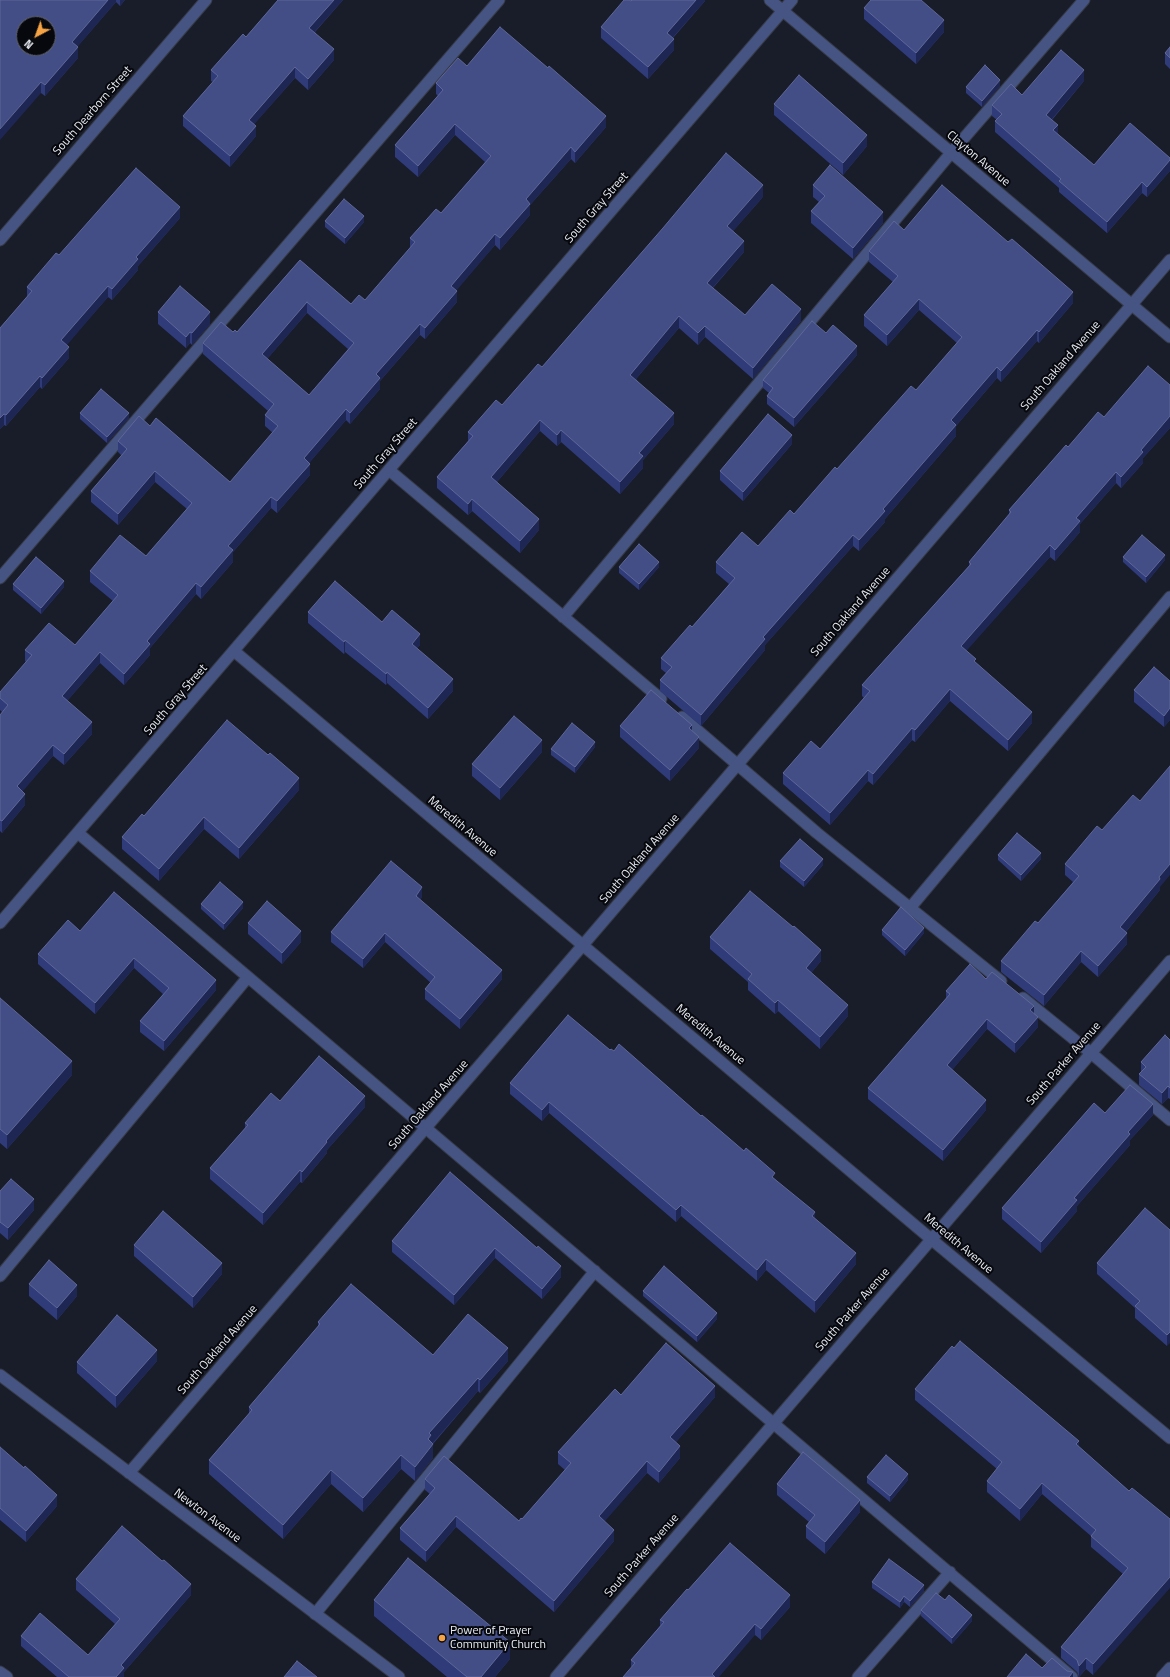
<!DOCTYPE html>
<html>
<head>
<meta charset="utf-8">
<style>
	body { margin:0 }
	#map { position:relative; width:1170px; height:1677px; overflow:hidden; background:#191d2a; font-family:"Titillium Web",sans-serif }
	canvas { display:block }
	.north { position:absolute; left:16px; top:16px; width:40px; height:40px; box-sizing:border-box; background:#06080d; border:1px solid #616369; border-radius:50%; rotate:221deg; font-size:11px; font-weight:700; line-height:16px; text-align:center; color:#e9ecf4 }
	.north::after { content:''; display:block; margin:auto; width:14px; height:18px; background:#f5a345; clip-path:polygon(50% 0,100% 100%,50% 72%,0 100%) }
</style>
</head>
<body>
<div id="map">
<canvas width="1170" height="1677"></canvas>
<div class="north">N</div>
</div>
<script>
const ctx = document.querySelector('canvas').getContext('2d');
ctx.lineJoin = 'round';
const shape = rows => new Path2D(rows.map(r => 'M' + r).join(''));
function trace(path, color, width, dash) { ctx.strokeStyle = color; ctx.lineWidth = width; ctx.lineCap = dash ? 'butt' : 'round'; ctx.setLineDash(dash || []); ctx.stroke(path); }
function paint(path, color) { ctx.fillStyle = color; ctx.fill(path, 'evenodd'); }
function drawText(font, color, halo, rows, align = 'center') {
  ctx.font = font + ' "Titillium Web",sans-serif'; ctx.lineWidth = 4; ctx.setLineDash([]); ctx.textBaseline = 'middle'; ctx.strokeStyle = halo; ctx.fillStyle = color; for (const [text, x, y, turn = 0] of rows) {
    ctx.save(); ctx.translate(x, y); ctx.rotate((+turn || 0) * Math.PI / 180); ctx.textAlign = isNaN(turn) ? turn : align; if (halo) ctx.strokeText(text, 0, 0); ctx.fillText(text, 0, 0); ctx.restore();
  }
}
const service = shape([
	[389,470,661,699],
	[0,578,499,0],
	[563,617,951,153,1084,0],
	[682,717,817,833,1001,981],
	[910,908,1170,597],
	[248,977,1072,1677],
	[1023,998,1091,1053,1170,1120],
	[0,1276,248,977,78,833],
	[315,1614,595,1271],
	[0,1672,7,1677],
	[858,1677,950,1572]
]);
const minor = shape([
	[770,0,1170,337],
	[0,240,206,0],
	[234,651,931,1239,1170,1438],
	[0,923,792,0],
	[0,1375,399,1677],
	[129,1473,583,945,1170,260],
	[556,1677,1170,961],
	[1162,1677,1170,1668]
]);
trace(service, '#363a46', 13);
trace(minor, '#363a46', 13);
trace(service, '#465483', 11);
trace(minor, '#465483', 11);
paint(shape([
	[0,0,125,0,120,6,116,2,77,47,78,58,45,96,41,93],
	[278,0,343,0,315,32,334,60,308,90,295,78,254,124,256,136,230,167,183,126,183,116,213,82,211,81,211,70,246,37],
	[705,0,705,1,673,38,674,50,648,79,601,38,601,27,631,1],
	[864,8,944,32,916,64,864,19],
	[1170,47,1170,69,1165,64,1165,53],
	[467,66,606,127,575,163,571,159,530,205,530,215,500,250,495,245,456,290,457,302,425,339,420,335,380,381,380,389,350,424,346,420,309,463,310,475,277,513,271,508,233,552,233,562,201,599,196,594,150,648,150,655,124,685,100,663,67,701,92,734,64,765,53,756,22,791,25,805,2,833,0,831,0,715,2,712,0,710,0,692,26,662,25,661,25,650,75,645,113,601,90,582,90,571,146,556,187,509,155,482,118,525,91,502,91,491,122,456,118,452,118,441,150,426,230,482,273,433,265,426,265,415,268,411,203,354,203,343,233,332,237,332,300,260,351,304,365,300,410,248,410,238,441,213,485,162,455,135,418,177,395,157,395,145,438,96,436,94,436,83],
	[307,313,348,349,309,395,267,359],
	[1084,81,1052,120,1058,134,1094,165,1170,158,1170,171,1147,197,1142,193,1107,233,1059,192,1059,188,995,132,995,121,997,120,992,116,992,105,1022,95],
	[1000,86,982,107,966,93,966,87],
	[774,104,867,146,843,175,774,115],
	[813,185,883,223,853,259,811,223,811,211,819,202,813,197],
	[763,197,733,231,744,252,713,288,745,315,801,321,753,379,705,337,698,345,679,328,636,379,674,424,643,460,643,468,620,494,561,442,557,446,540,431,497,482,539,530,520,553,472,511,468,515,437,488,437,477,468,441,468,432,502,405,542,367],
	[180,218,138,266,138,270,112,300,108,297,66,345,69,358,42,389,40,387,6,426,4,425,0,429,0,328,27,297,27,287,59,255],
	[325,221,364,222,345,244,325,227],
	[904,230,1073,303,1039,343,1037,341,1001,382,997,378,956,426,956,436,885,519,885,522,859,551,853,546,765,645,765,650,701,726,660,691,660,680,666,673,661,669,661,658,692,627,729,584,716,573,716,562,758,546,794,514,837,469,916,390,957,343,919,310,887,346,864,326,864,315,893,282,869,262,869,251],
	[158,312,210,324,192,345,190,343,186,348,158,324],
	[826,333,857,355,794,427,767,404,767,396,769,393,763,388,763,380],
	[1170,385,1170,428,1143,458,1143,463,1121,488,1116,483,1080,524,1080,532,1055,561,1050,557,966,650,976,663,1032,723,1008,751,950,701,915,742,912,740,873,785,868,781,830,825,783,784,783,773,820,749,864,698,862,696,862,685,969,566,969,562,1009,515,1009,510,1068,447,1104,417],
	[80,413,129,418,107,443,80,419],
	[792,444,743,501,720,480,720,471],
	[1123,557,1165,560,1146,583,1123,562],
	[619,567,659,567,639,590,619,573],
	[13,584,64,587,41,614,13,590],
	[308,612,382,622,420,645,417,648,453,691,428,719,387,683,386,685,345,652,344,654,308,623],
	[1170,681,1170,720,1164,727,1134,702,1134,690],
	[620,726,692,731,699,748,670,781,620,737],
	[595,747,575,773,551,755,551,749],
	[542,752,500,800,472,776,472,764],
	[299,790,239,859,204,829,159,881,122,849,122,837,144,816],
	[998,855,1041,859,1021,881,998,860],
	[780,861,823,865,804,887,780,867],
	[1065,864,1160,887,1160,890,1126,932,1127,944,1098,977,1081,962,1044,1006,1001,972,1001,961,1038,923,1073,882,1065,875],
	[422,897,420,900,502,979,460,1029,425,999,425,989,431,983,385,942,363,968,331,942,331,932],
	[201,904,243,908,224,930,201,909],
	[248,923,301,942,282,964,248,934],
	[882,930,924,933,905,956,882,935],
	[80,931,216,990,164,1051,140,1032,140,1021,163,994,134,968,95,1014,38,964,38,954],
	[710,937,821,961,811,973,848,1016,820,1049,778,1011,775,1014,748,990,748,982,710,949],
	[986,979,1034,1014,1038,1027,1015,1053,987,1029,952,1070,986,1110,943,1161,868,1099,868,1088,946,999,946,991],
	[0,998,72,1075,7,1149,0,1143],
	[1170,1040,1170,1099,1168,1098,1162,1104,1139,1085,1139,1074,1141,1072,1141,1062],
	[610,1050,701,1116,775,1179,815,1219,856,1264,815,1313,766,1270,757,1281,681,1216,676,1222,549,1113,542,1121,510,1094,510,1083],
	[280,1101,365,1107,327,1150,327,1153,302,1183,300,1182,263,1225,210,1179,210,1168,245,1128,245,1123],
	[1105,1113,1153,1115,1130,1140,1130,1145,1077,1206,1077,1211,1041,1253,1002,1219,1002,1208],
	[0,1191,34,1210,8,1240,0,1233],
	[1170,1230,1167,1346,1135,1318,1135,1308,1097,1274,1097,1263],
	[392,1241,537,1248,561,1277,542,1299,495,1258,454,1305,392,1252],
	[134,1245,222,1274,193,1308,134,1256],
	[29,1284,77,1296,57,1320,29,1296],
	[643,1291,717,1319,697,1342,643,1296],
	[318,1322,433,1355,508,1361,480,1393,478,1391,433,1444,433,1458,415,1481,401,1469,363,1512,331,1484,283,1539,209,1474,209,1460,249,1414,249,1407,318,1327],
	[157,1361,116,1408,77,1373,77,1362],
	[915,1389,1079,1447,1129,1491,1170,1519,1093,1675,1086,1669,1079,1677,1077,1672,1061,1658,1061,1647,1123,1574,1091,1547,1091,1536,1042,1494,1020,1521,987,1492,987,1481,997,1469,915,1400],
	[621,1395,715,1397,676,1442,680,1458,659,1483,647,1473,604,1521,614,1541,554,1612,456,1527,426,1562,400,1540,400,1528,430,1494,425,1490,425,1479,519,1521,522,1519,565,1470,558,1464,558,1452],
	[0,1447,57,1506,26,1542,0,1520],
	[867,1477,908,1480,890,1502,867,1483],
	[777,1484,860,1512,825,1554,806,1538,806,1526,809,1522,777,1495],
	[76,1579,191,1595,124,1672,124,1677,57,1677,21,1646,21,1636,88,1655,115,1624,76,1590],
	[872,1582,924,1591,910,1607,904,1602,900,1608,872,1588],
	[688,1590,790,1607,761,1640,755,1635,631,1667,631,1660,660,1626,660,1620],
	[374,1600,510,1659,495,1677,447,1677,374,1616],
	[921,1610,972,1621,952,1644,921,1616]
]), '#303b79');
paint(shape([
	[108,0,116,0,116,2,72,53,72,42],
	[120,0,125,0,120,6],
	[334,0,343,0,309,38,309,28],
	[696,0,705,0,705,1,667,44,667,33],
	[944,20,944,32,916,64,916,53],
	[674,39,674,50,648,79,648,67],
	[78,47,78,58,45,96,45,85],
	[334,49,334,60,308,90,308,79],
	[295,67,295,78,249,130,249,120],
	[1084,70,1084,81,1046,126,1046,115],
	[1000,80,1000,86,982,107,982,101],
	[41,82,41,93,0,140,0,129],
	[606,116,606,127,575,163,575,152],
	[455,124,455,135,418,177,418,166],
	[1058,125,1058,136,1053,130],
	[256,126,256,136,230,167,230,156],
	[867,135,867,146,843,175,843,163],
	[571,147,571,159,530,205,530,215,500,250,500,238,526,199],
	[1170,160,1170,171,1147,197,1147,187],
	[1142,182,1142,193,1107,233,1107,222],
	[763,185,763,197,727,238,727,226],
	[180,207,180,218,138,266,138,270,112,300,112,289,136,257],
	[883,212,883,223,853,259,853,248],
	[364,216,364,222,345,244,345,238],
	[495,234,495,245,451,297,451,286],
	[744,241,744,252,707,294,707,283],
	[108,286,108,297,61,352,61,340],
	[457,291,457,302,425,339,425,328],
	[1073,292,1073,303,1039,343,1039,332],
	[919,299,919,310,887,346,887,335],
	[307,302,307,313,262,365,262,354],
	[801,309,801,321,753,379,753,368],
	[210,312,210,324,192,345,192,333],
	[679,316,679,328,630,386,630,375],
	[420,324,420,335,380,381,380,389,350,424,350,413,376,374],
	[705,326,705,337,698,345,698,333],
	[1037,330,1037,341,1001,382,1001,371],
	[190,332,190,343,186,348,186,337],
	[857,346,857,355,794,427,794,418],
	[69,347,69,358,42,389,42,378],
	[997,367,997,378,956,426,956,436,885,519,885,522,859,551,859,540,951,420],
	[40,376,40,387,6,426,6,415],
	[346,409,346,420,304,469,304,458],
	[129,413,129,418,107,443,107,437],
	[674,413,674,424,643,460,643,468,620,494,620,482,639,453],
	[4,414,4,425,0,429,0,418],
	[1170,416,1170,428,1143,458,1143,463,1121,488,1121,477,1141,450],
	[540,420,540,431,491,489,491,477],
	[561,430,561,442,557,446,557,435],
	[792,435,792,444,743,501,743,492],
	[310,464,310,475,277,513,277,501],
	[155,471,155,482,118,525,118,514],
	[1116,472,1116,483,1080,524,1080,532,1055,561,1055,550,1076,518],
	[271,497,271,508,233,552,233,562,201,599,201,587,228,546],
	[472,499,472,511,468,515,468,504],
	[539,519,539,530,520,553,520,541],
	[853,535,853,546,765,645,765,650,701,726,701,715,763,637],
	[1050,545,1050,557,961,657,961,646],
	[1165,555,1165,560,1146,583,1146,577],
	[659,562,659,567,639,590,639,584],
	[64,581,64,587,41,614,41,608],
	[196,583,196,594,150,648,150,655,124,685,124,674,147,641],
	[420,634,420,645,412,655,412,644],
	[345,640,345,652,344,654,344,642],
	[100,652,100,663,62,707,62,696],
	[387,672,387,683,386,685,386,674],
	[453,679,453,691,428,719,428,708],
	[950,689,950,701,915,742,915,730],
	[1170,708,1170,720,1164,727,1164,716],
	[1032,712,1032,723,1008,751,1008,740],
	[92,722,92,734,64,765,64,754],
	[692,725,692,736,689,728],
	[912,728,912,740,873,785,873,774],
	[699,737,699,748,670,781,670,770],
	[542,740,542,752,500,800,500,788],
	[595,742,595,747,575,773,575,767],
	[53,745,53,756,17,798,17,786],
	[868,770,868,781,830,825,830,813],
	[299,778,299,790,239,859,239,848],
	[25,794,25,805,2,833,2,821],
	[204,817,204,829,159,881,159,869],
	[1041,853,1041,859,1021,881,1021,875],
	[823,859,823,865,804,887,804,881],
	[1170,864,1170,875,1160,887,1160,890,1120,939,1120,927,1159,877],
	[422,887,422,897,416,905,416,896],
	[243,902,243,908,224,930,224,924],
	[924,928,924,933,905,956,905,950],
	[301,931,301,942,282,964,282,953],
	[385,933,385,942,363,968,363,959],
	[1127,933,1127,944,1098,977,1098,966],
	[821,950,821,961,806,979,806,968],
	[1081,951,1081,962,1044,1006,1044,995],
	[134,958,134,968,95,1014,95,1003],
	[502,970,502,979,460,1029,460,1019],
	[216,980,216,990,164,1051,164,1041],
	[778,1000,778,1011,775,1014,775,1003],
	[848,1005,848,1016,820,1049,820,1037],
	[1034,1006,1034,1017,1030,1010],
	[1038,1017,1038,1027,1015,1053,1015,1043],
	[987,1019,987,1029,947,1076,947,1065],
	[72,1061,72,1075,7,1149,7,1135],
	[1168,1086,1168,1098,1162,1104,1162,1093],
	[365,1096,365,1107,327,1150,327,1153,302,1183,302,1172,326,1141],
	[986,1100,986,1110,943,1161,943,1150],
	[549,1102,549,1113,542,1121,542,1110],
	[1153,1104,1153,1115,1130,1140,1130,1145,1077,1206,1077,1211,1041,1253,1041,1242,1074,1198,1128,1132],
	[300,1170,300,1182,263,1225,263,1213],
	[34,1199,34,1210,8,1240,8,1228],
	[681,1205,681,1216,676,1222,676,1210],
	[815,1212,815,1223,812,1216],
	[495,1248,495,1258,454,1305,454,1295],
	[856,1253,856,1264,815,1313,815,1301],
	[766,1259,766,1270,757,1281,757,1270],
	[222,1263,222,1274,193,1308,193,1297],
	[561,1266,561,1277,542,1299,542,1289],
	[77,1285,77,1296,57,1320,57,1308],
	[717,1313,717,1319,697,1342,697,1336],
	[1170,1332,1170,1343,1167,1346,1167,1335],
	[508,1348,508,1361,480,1393,480,1380],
	[157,1350,157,1361,116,1408,116,1396],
	[478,1378,478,1391,431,1445,433,1444,433,1458,415,1481,415,1467,428,1439,429,1433],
	[715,1386,715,1397,670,1449,670,1437],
	[1079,1441,1079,1452,1076,1444],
	[680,1446,680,1458,659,1483,659,1472],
	[401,1455,401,1469,363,1512,363,1498],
	[647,1461,647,1473,599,1528,599,1516],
	[331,1470,331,1484,283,1539,283,1525],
	[908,1474,908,1480,890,1502,890,1496],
	[1042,1483,1042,1494,1020,1521,1020,1509],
	[57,1495,57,1506,26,1542,26,1531],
	[860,1500,860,1512,825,1554,825,1542],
	[456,1516,456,1527,426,1562,426,1551],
	[614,1530,614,1541,554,1612,554,1601],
	[1170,1577,1170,1588,1093,1675,1093,1664],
	[191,1584,191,1595,124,1672,124,1677,116,1677,121,1665],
	[924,1585,924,1591,910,1607,910,1601],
	[790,1595,790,1607,761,1640,761,1629],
	[904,1596,904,1602,900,1608,900,1602],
	[972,1615,972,1621,952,1644,952,1638],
	[755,1624,755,1635,719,1677,712,1677,712,1674],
	[510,1642,510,1659,495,1677,481,1677],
	[1086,1658,1086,1669,1079,1677,1079,1666],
	[1073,1672,1073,1677,1069,1677]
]), '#1e2754');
const building = shape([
	[0,0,108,0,72,42,78,47,45,85,41,82,0,129,0,0],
	[24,24,48,24,48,48,24,48,24,24],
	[278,0,334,0,309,28,334,49,308,79,295,67,249,120,256,126,230,156,183,116,218,76,211,70,243,34,246,37,278,0],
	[624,0,629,0,631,1,632,0,696,0,667,33,674,39,648,67,601,27,624,0],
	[871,0,921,0,944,20,916,53,864,8,871,0],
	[500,27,548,68,549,66,606,116,575,152,571,147,526,199,530,204,500,238,495,234,451,286,457,291,425,328,420,324,376,374,380,378,350,413,346,409,304,458,310,464,277,501,271,497,228,546,233,550,201,587,196,583,147,641,150,644,124,674,100,652,62,696,92,722,64,754,53,745,17,786,25,794,2,821,0,820,0,715,8,705,0,698,0,692,32,655,25,650,49,623,75,645,118,595,90,571,120,535,146,556,192,503,155,471,118,514,91,491,127,449,118,441,139,416,150,426,156,418,230,482,278,426,265,415,274,404,203,343,221,322,233,332,235,330,237,332,300,260,351,304,359,295,365,300,415,242,410,238,436,209,441,213,491,156,455,124,418,166,395,145,443,90,436,83,458,58,467,66,500,27],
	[307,302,354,343,309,395,262,354,307,302],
	[1170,47,1170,58,1165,53,1170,47],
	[1061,50,1084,70,1046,115,1058,125,1053,130,1094,165,1130,123,1170,158,1170,160,1147,187,1142,182,1107,222,1059,181,1061,179,995,121,1002,114,992,105,1011,84,1022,95,1061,50],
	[985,65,1000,80,982,101,966,87,985,65],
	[799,75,867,135,843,163,774,104,799,75],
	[726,153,763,185,727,226,744,241,707,283,745,315,772,284,801,309,753,368,705,326,698,333,679,316,630,375,674,413,639,453,643,456,620,482,561,430,557,435,540,420,491,477,539,519,520,541,472,499,468,504,437,477,473,436,468,432,496,400,502,405,538,364,542,367,663,228,726,153],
	[830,165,883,212,853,248,811,211,825,196,813,185,830,165],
	[136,168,180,207,136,257,138,259,112,289,108,286,61,340,69,347,42,378,40,376,6,415,4,414,0,418,0,328,32,291,27,287,56,253,59,255,136,168],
	[942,185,1008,242,1012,239,1073,292,1039,332,1037,330,1001,371,997,367,951,420,956,425,883,509,885,511,859,540,853,535,763,637,765,639,701,715,660,680,672,667,661,658,690,625,692,627,735,578,716,562,742,532,758,546,790,510,794,514,835,467,837,469,911,386,916,390,962,337,919,299,887,335,864,315,898,276,869,251,894,221,904,230,942,185],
	[344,199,364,216,345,238,325,221,344,199],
	[180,286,210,312,192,333,190,332,186,337,158,312,180,286],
	[812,321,826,333,833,325,857,346,794,418,767,396,773,388,763,380,812,321],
	[1148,366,1170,385,1170,416,1141,450,1143,452,1121,477,1116,472,1076,518,1080,521,1055,550,1050,545,961,646,976,659,974,661,1032,712,1008,740,950,689,915,730,912,728,873,774,868,770,830,813,783,773,811,741,820,749,870,691,862,685,971,564,969,562,1011,512,1009,510,1066,445,1068,447,1098,412,1104,417,1148,366],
	[101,389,129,413,107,437,80,413,101,389],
	[768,414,792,435,743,492,720,471,768,414],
	[1142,535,1165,555,1146,577,1123,557,1142,535],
	[639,544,659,562,639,584,619,567,639,544],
	[36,557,64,581,41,608,13,584,36,557],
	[335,581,382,622,392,610,420,634,412,644,453,679,428,708,387,672,386,674,345,640,344,642,308,612,335,581],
	[1154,667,1170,681,1170,708,1164,716,1134,690,1154,667],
	[651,690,692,725,689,728,699,737,670,770,620,726,651,690],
	[514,716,542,740,500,788,472,764,514,716],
	[227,720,268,755,270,753,299,778,239,848,204,817,159,869,122,837,142,814,144,816,227,720],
	[572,723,595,742,575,767,551,749,572,723],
	[1170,766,1170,864,1159,877,1160,879,1120,927,1127,933,1098,966,1081,951,1044,995,1001,961,1035,921,1038,923,1079,876,1065,864,1097,826,1102,830,1133,795,1140,801,1170,766],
	[1017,833,1041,853,1021,875,998,855,1017,833],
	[800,839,823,859,804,881,780,861,800,839],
	[391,861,422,887,416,896,502,970,460,1019,425,989,435,977,385,933,363,959,331,932,391,861],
	[220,882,243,902,224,924,201,904,220,882],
	[750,891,793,927,794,926,821,950,806,968,848,1005,820,1037,778,1000,775,1003,748,979,752,974,710,937,750,891],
	[114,892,216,980,164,1041,140,1021,169,988,134,958,95,1003,38,954,68,920,80,931,114,892],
	[267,901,301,931,282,953,248,923,267,901],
	[901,907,924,928,905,950,882,930,901,907],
	[970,964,986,979,992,972,1034,1006,1030,1010,1038,1017,1015,1043,987,1019,947,1065,986,1100,943,1150,868,1088,950,994,946,991,970,964],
	[0,998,72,1061,7,1135,0,1129,0,998],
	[568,1015,610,1050,611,1049,614,1051,619,1044,701,1116,702,1115,744,1151,746,1148,775,1173,772,1177,815,1212,812,1216,856,1253,815,1301,766,1259,757,1270,681,1205,676,1210,549,1102,542,1110,510,1083,568,1015],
	[1165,1035,1170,1040,1170,1088,1168,1086,1162,1093,1139,1074,1146,1067,1141,1062,1165,1035],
	[319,1056,365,1096,326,1141,327,1142,302,1172,300,1170,263,1213,210,1168,248,1125,245,1123,271,1093,280,1101,319,1056],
	[1130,1085,1153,1104,1128,1132,1130,1134,1074,1198,1077,1200,1041,1242,1002,1208,1094,1103,1105,1113,1130,1085],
	[450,1172,537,1248,538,1246,561,1266,542,1289,495,1248,454,1295,392,1241,450,1172],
	[11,1179,34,1199,8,1228,0,1222,0,1191,11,1179],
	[1145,1208,1170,1230,1170,1332,1167,1335,1135,1306,1140,1301,1097,1263,1145,1208],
	[163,1211,222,1263,193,1297,134,1245,163,1211],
	[49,1260,77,1285,57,1308,29,1284,49,1260],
	[664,1266,717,1313,697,1336,643,1291,664,1266],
	[351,1284,433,1355,468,1314,508,1348,480,1380,478,1378,429,1433,431,1435,428,1439,433,1444,415,1467,401,1455,363,1498,331,1470,283,1525,209,1460,252,1410,249,1407,320,1324,318,1322,351,1284],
	[117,1315,157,1350,116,1396,77,1362,117,1315],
	[960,1341,1079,1441,1076,1444,1129,1491,1132,1488,1170,1519,1170,1577,1093,1664,1086,1658,1079,1666,1077,1660,1061,1647,1128,1568,1091,1536,1096,1530,1042,1483,1020,1509,987,1481,1002,1462,915,1389,952,1346,954,1348,960,1341],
	[666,1343,715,1386,670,1437,680,1446,659,1472,647,1461,599,1516,614,1530,554,1601,456,1516,426,1551,400,1528,435,1488,425,1479,444,1456,519,1521,521,1518,522,1519,571,1463,558,1452,615,1389,621,1395,666,1343],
	[0,1447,24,1468,25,1466,57,1495,26,1531,0,1508,0,1447],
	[803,1452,860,1500,825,1542,806,1526,815,1515,777,1484,803,1452],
	[886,1455,908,1474,890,1496,867,1477,886,1455],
	[122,1526,162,1561,164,1560,191,1584,121,1665,124,1668,116,1677,69,1677,21,1636,40,1613,88,1655,120,1619,76,1579,122,1526],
	[730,1543,790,1595,761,1629,755,1624,712,1674,715,1677,623,1677,635,1663,631,1660,664,1622,660,1620,687,1589,688,1590,730,1543],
	[408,1558,510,1642,481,1677,467,1677,374,1600,408,1558],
	[889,1559,924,1585,910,1601,904,1596,900,1602,872,1582,889,1559],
	[936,1593,945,1600,949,1595,972,1615,952,1638,921,1610,936,1593],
	[1026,1654,1042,1668,1052,1658,1067,1671,1073,1672,1069,1677,1007,1677,1026,1654],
	[297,1661,317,1677,284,1677,297,1661]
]);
paint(building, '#444e86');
trace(building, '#5e6798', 1);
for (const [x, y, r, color] of [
	[442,1638,4,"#f5a345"]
]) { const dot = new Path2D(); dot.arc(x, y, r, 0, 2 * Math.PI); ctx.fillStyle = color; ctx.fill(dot); trace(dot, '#06080d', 1.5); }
drawText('12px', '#e9ecf4', '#06080d', [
	["South Dearborn Street",93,111,-49],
	["Clayton Avenue",978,159,40],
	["South Gray Street",597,208,-49],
	["South Oakland Avenue",1061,366,-49],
	["South Gray Street",386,454,-49],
	["South Oakland Avenue",851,612,-49],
	["South Gray Street",176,700,-49],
	["Meredith Avenue",462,827,40],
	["South Oakland Avenue",640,859,-49],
	["Meredith Avenue",710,1035,40],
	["South Parker Avenue",1064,1064,-49],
	["South Oakland Avenue",429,1105,-49],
	["Meredith Avenue",958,1244,40],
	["South Parker Avenue",853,1310,-49],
	["South Oakland Avenue",218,1350,-49],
	["Newton Avenue",207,1516,37],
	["South Parker Avenue",642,1556,-49]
]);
drawText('12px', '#e9ecf4', '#06080d', [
	["Power of Prayer",450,1631],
	["Community Church",450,1645]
], 'left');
</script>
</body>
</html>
